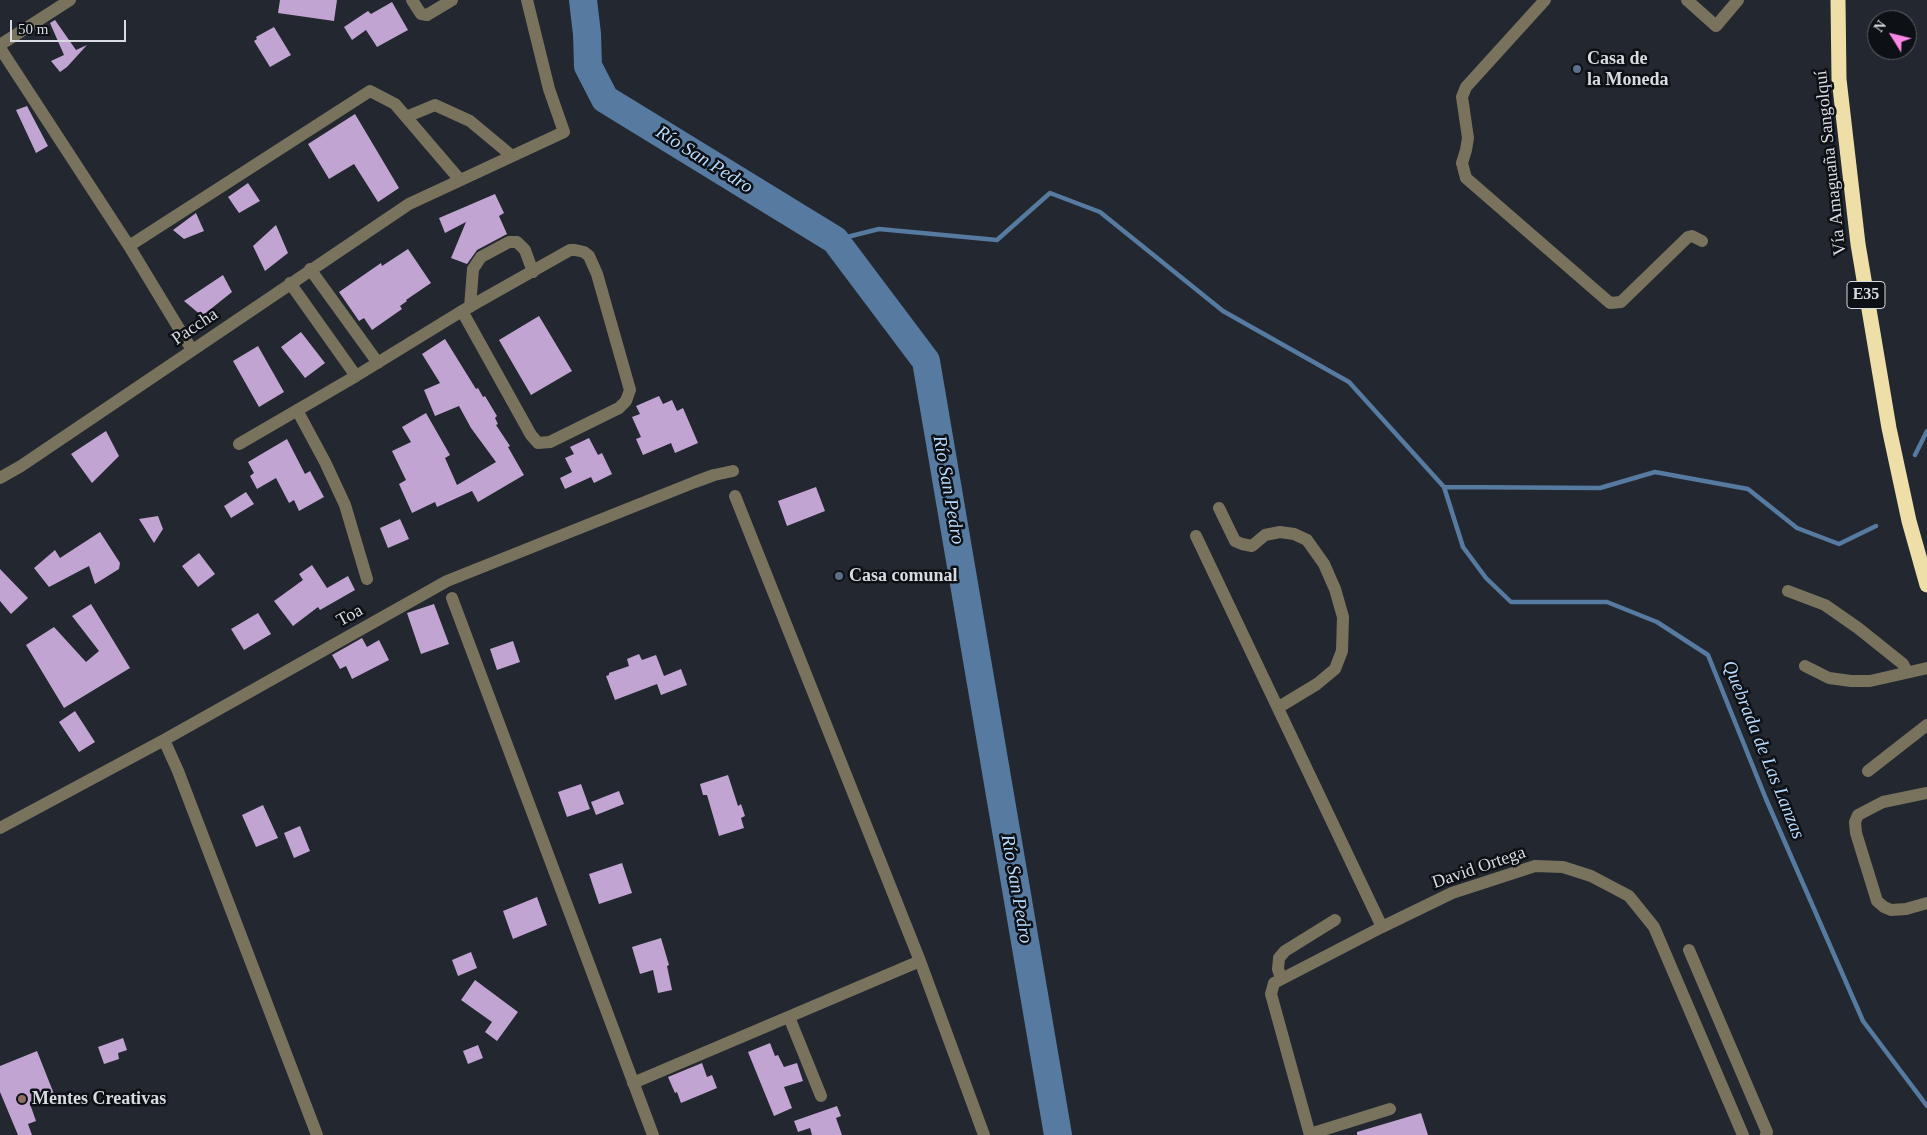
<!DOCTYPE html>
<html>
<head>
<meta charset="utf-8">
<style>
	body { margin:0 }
	#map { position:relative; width:1927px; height:1135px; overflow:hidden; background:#222730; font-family:"Times New Roman",serif }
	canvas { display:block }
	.north { position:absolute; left:1867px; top:10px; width:50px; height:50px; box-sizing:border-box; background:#0d1014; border:1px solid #5e6166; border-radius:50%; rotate:306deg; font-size:14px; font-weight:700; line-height:20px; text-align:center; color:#d8dbe2 }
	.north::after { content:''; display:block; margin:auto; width:18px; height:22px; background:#fb87e6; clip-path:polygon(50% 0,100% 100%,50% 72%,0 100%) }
	.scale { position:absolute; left:10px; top:20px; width:116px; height:22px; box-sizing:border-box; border:2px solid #d8dbe2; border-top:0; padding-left:6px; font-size:15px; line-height:18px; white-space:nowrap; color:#d8dbe2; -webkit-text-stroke:4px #0d1014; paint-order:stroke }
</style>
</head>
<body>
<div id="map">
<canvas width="1927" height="1135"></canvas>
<div class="north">N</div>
<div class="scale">50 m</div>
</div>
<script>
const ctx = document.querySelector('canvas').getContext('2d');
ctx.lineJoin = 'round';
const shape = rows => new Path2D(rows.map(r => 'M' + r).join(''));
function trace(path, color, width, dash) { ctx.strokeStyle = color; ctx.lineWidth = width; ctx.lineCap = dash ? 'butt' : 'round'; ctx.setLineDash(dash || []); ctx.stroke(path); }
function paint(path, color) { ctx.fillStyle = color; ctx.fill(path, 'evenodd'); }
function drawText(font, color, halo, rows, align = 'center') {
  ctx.font = font + ' "Times New Roman",serif'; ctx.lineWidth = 5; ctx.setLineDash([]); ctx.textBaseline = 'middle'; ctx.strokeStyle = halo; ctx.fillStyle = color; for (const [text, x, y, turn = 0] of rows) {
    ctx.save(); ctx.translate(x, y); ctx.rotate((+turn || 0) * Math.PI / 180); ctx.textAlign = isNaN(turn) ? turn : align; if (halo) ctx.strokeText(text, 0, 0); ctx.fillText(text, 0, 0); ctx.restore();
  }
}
trace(shape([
	[835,240,879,229,997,240,1050,193,1100,212,1223,311,1349,382,1444,487,1463,547,1486,578,1511,602,1607,602,1657,622,1708,655,1766,799,1863,1021,1927,1106],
	[1915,455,1927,431],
	[1444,487,1600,488,1655,472,1748,489,1797,528,1839,544,1876,526]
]), '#567aa0', 4.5);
trace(shape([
	[583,0,587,34,588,66,605,99,835,240,926,361,1058,1135]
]), '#567aa0', 28);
paint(shape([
	[280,0,337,0,334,21,278,13],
	[392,2,408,30,377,47,366,30,352,40,344,27,368,11,371,14],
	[55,20,76,50,87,45,67,67,60,72,51,61,64,55,50,23],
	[274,27,291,55,270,67,254,41,257,39,256,37],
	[27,106,48,146,36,153,16,110],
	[355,114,399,188,378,202,354,164,329,179,308,144],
	[248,183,260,201,239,213,228,197],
	[495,194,504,213,499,216,507,234,477,250,467,264,451,258,466,222,445,233,439,218],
	[196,213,204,231,184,239,173,230],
	[276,225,288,253,265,271,253,246],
	[408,249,431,283,406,300,407,301,400,306,402,309,372,330,364,318,359,321,339,292,381,263,382,266],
	[223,275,232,292,202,316,184,301],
	[539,316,572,371,531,395,499,340],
	[301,332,325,363,305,378,281,347],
	[445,339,476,389,478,388,483,397,485,396,497,416,495,418,498,424,496,425,510,446,508,447,524,475,478,502,472,491,437,507,435,502,412,513,399,484,406,480,392,451,411,442,402,427,426,413,450,455,445,458,457,485,496,462,471,428,459,406,435,416,424,390,440,383,422,354],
	[258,346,284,392,259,407,233,361],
	[659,396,663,404,672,400,677,411,683,408,698,443,675,453,671,443,643,455,636,439,641,437,632,417,640,414,636,406],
	[106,431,119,456,92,483,71,454],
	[589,438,598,455,602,453,612,474,594,483,591,477,565,489,560,478,572,472,565,458,574,454,570,447],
	[287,439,305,474,310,471,324,497,299,511,294,500,289,503,276,478,257,489,250,476,254,473,248,462],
	[816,487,825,511,787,526,778,501],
	[246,492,254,504,231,518,224,506],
	[158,516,163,529,154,543,139,519],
	[400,519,409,539,388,548,380,528],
	[100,532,120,563,119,569,95,584,89,566,49,587,34,568,55,550,60,558],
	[199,553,215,574,198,587,182,566],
	[312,565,327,588,348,576,355,590,320,610,318,607,293,626,274,601,303,580,299,574],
	[0,569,28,598,11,614,0,601],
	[91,604,130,668,64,708,26,645,54,627,86,662,99,651,72,616],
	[434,604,449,644,421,654,407,613],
	[258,613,271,634,244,650,231,629],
	[362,638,367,647,379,640,389,660,352,679,346,666,340,669,332,655],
	[513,641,520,662,497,670,490,649],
	[639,654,642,660,656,655,664,676,681,669,687,685,661,695,657,684,615,700,606,676,609,675,609,673,629,666,627,659],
	[75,711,95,742,79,752,59,722],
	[728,775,738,806,741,804,745,816,741,818,744,828,719,836,707,795,703,795,700,784],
	[581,784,590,809,567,817,558,792],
	[619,791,624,804,596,815,591,802],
	[263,805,278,838,256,847,242,815],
	[300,826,310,851,294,858,284,833],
	[622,863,632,893,599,904,589,874],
	[537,897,547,925,513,939,503,911],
	[661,938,669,965,667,966,672,990,658,993,653,970,640,974,632,947],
	[471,952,477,968,458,976,452,960],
	[475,980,518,1012,497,1041,485,1032,492,1022,461,1000],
	[123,1038,127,1050,118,1053,119,1059,104,1064,98,1047],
	[770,1043,775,1056,778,1055,784,1067,797,1063,803,1081,784,1087,792,1108,774,1116,748,1052],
	[478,1045,483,1058,468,1064,463,1051],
	[37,1051,54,1094,30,1104,36,1121,28,1124,32,1135,18,1135,0,1092,0,1066],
	[702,1063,707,1077,712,1075,717,1088,681,1103,677,1092,675,1093,668,1077],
	[837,1106,841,1116,836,1118,842,1135,812,1135,810,1128,798,1132,794,1121],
	[1421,1113,1428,1135,1357,1135,1357,1132]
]), '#c2a4d2');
trace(shape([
	[412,0,421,14,427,15,452,0],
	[1545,0,1466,87,1462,97,1468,138,1466,150,1462,163,1466,178,1610,303,1621,302,1688,237,1692,236,1702,241],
	[1687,0,1716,26,1738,0],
	[0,45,70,0],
	[0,48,129,246,192,350],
	[406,117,435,105,470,121,512,156],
	[129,246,370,91,395,104,460,180],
	[310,269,378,363],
	[290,283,356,376],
	[470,307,473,269,481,257,509,242,517,242,525,250,533,272],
	[297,410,325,462,345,505,367,579],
	[239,444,356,376,462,311,570,250,575,250,584,252,589,256,597,274,630,390,626,401,619,408,550,442,538,443,531,435,462,311],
	[0,478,21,466,409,204,564,132,549,89,527,0],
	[735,496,920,961,984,1135],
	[1219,508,1235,541,1242,544,1252,546,1265,535,1280,532,1294,534,1307,540,1324,564,1335,589,1343,617,1342,651,1335,669,1317,684,1279,707],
	[1196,536,1382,927],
	[1788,591,1825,605,1858,628,1903,664,1907,672],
	[452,598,653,1135],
	[1805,666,1829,678,1851,681,1870,681,1927,668],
	[164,740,178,771,317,1135],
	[1868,771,1927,725],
	[1927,793,1883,802,1858,815,1855,822,1856,833,1877,901,1884,907,1891,910,1906,909,1927,903],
	[0,828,164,740,447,581,695,482,714,475,733,471],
	[1689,950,1767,1132,1766,1135],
	[1281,978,1278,969,1279,958,1285,951,1335,920],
	[789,1017,821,1096],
	[633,1083,920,961],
	[1310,1134,1390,1109],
	[1310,1135,1271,994,1274,983,1382,927,1452,893,1535,866,1563,867,1591,876,1629,896,1654,927,1743,1135]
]), '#79735e', 12);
trace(shape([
	[1838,0,1839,79,1858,244,1889,428,1909,521,1927,585]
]), '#eedea8', 15);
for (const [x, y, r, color] of [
	[1577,69,5,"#5c6f8a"],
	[839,576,5,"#5c6f8a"],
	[22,1099,5,"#8d6e63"]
]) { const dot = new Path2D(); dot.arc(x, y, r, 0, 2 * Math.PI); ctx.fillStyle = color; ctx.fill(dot); trace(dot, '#0d1014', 2); }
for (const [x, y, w] of [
	[1866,295,38]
]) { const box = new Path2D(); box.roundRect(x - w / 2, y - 13.5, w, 27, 4); ctx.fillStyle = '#0d1014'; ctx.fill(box); trace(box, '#d8dbe2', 1); }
drawText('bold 16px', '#d8dbe2', null, [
	["E35",1866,295]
]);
drawText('bold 18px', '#d8dbe2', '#0d1014', [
	["Casa de",1587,59],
	["la Moneda",1587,80],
	["Casa comunal",849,576],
	["Mentes Creativas",32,1099]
], 'left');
drawText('18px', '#d8dbe2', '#0d1014', [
	["Vía Amaguaña Sangolquí",1831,163,-96],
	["Paccha",195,327,-34],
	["Toa",350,616,-29],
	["David Ortega",1479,868,-19]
]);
drawText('italic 19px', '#b8dafe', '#0d1014', [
	["Río San Pedro",704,160,32],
	["Río San Pedro",948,490,80],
	["Quebrada de Las Lanzas",1763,750,68],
	["Río San Pedro",1016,889,80]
]);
</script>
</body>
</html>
